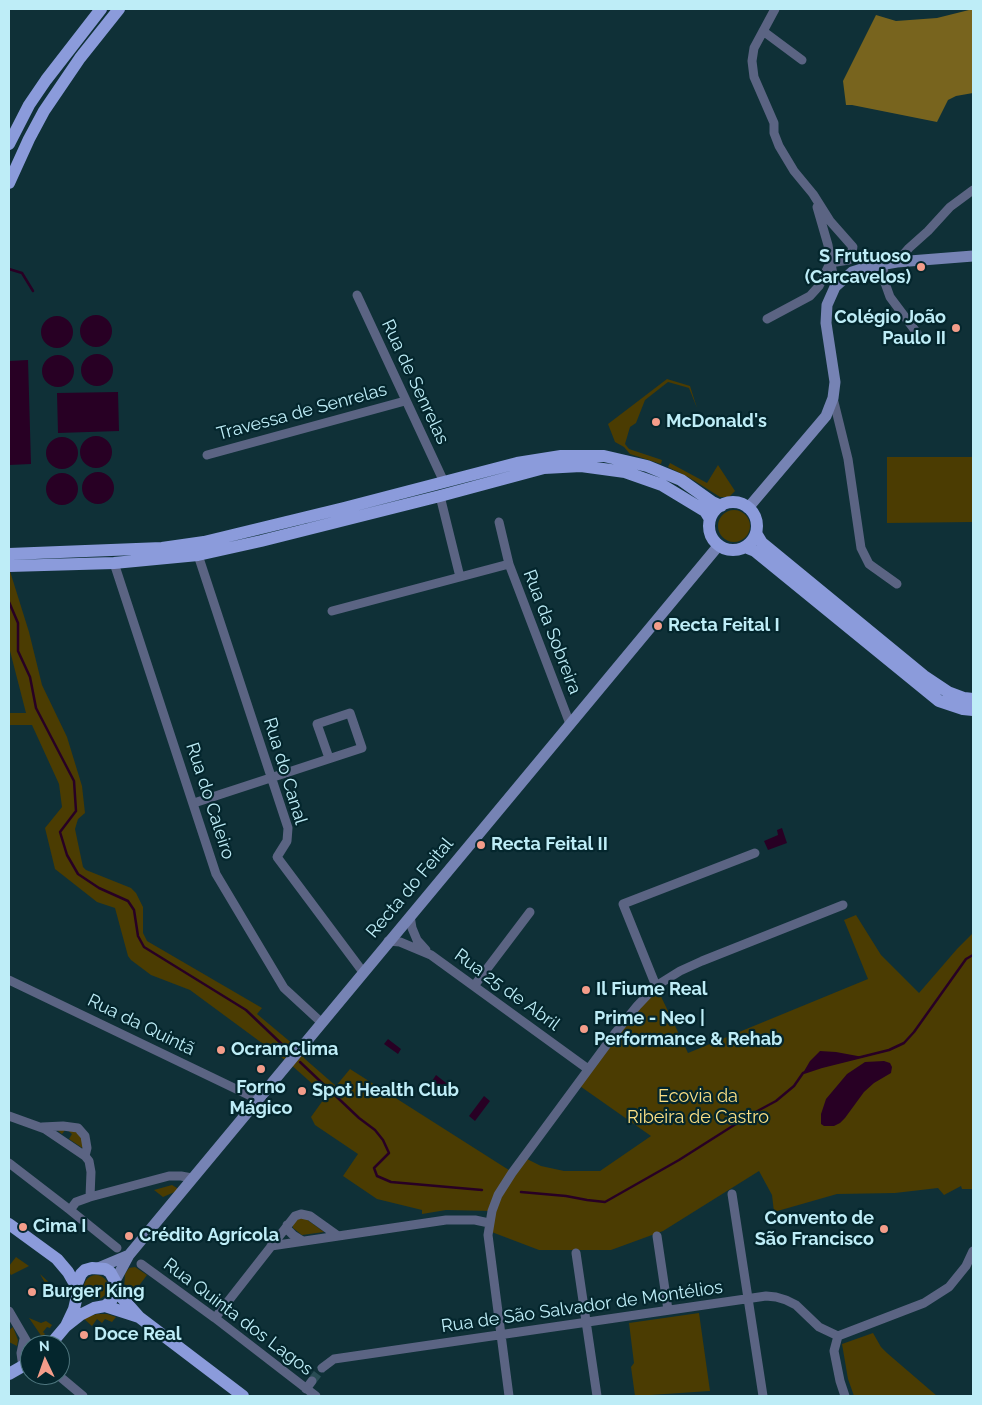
<!DOCTYPE html>
<html>
<head>
<meta charset="utf-8">
<style>
	body { margin:0 }
	#map { position:relative; width:982px; height:1405px; overflow:hidden; background:#0f3037; font-family:Raleway,sans-serif }
	canvas { display:block }
	.frame { position:absolute; inset:0; border:10px solid #beedf7; pointer-events:none }
	.north { position:absolute; left:20px; top:1335px; width:50px; height:50px; box-sizing:border-box; background:#04262d; border:1px solid #4e767e; border-radius:50%; rotate:357deg; font-size:14px; font-weight:700; line-height:20px; text-align:center; color:#beedf7 }
	.north::after { content:''; display:block; margin:auto; width:18px; height:22px; background:#f49d8a; clip-path:polygon(50% 0,100% 100%,50% 72%,0 100%) }
</style>
</head>
<body>
<div id="map">
<canvas width="982" height="1405"></canvas>
<div class="frame"></div>
<div class="north">N</div>
</div>
<script>
const ctx = document.querySelector('canvas').getContext('2d');
ctx.lineJoin = 'round';
function paint(path, color) { ctx.fillStyle = color; ctx.fill(path, 'evenodd'); }
const shape = rows => new Path2D(rows.map(r => 'M' + r).join(''));
function trace(path, color, width, dash) { ctx.strokeStyle = color; ctx.lineWidth = width; ctx.lineCap = dash ? 'butt' : 'round'; ctx.setLineDash(dash || []); ctx.stroke(path); }
function drawText(font, color, halo, rows, align = 'center') {
  ctx.font = font + ' Raleway,sans-serif'; ctx.lineWidth = 4.5; ctx.setLineDash([]); ctx.textBaseline = 'middle'; ctx.strokeStyle = halo; ctx.fillStyle = color; for (const [text, x, y, turn = 0] of rows) {
    ctx.save(); ctx.translate(x, y); ctx.rotate((+turn || 0) * Math.PI / 180); ctx.textAlign = isNaN(turn) ? turn : align; if (halo) ctx.strokeText(text, 0, 0); ctx.fillText(text, 0, 0); ctx.restore();
  }
}
paint(shape([
	[667,379,690,386,697,408,689,388,668,382,645,400,636,423,630,427,625,444,629,449,662,460,661,464,630,454,624,447,615,442,608,424],
	[887,457,973,457,973,522,887,523],
	[670,463,707,483,718,465,735,491,729,497,720,497,690,478,668,467],
	'718 526a16 16 0 1 1 32 0a16 16 0 1 1-32 0Z',
	[9,568,29,632,42,685,67,737,82,786,85,813,78,819,75,829,83,867,86,870,131,888,136,893,143,907,143,933,147,941,262,1008,257,1014,294,1045,305,1059,336,1086,350,1069,512,1172,523,1157,541,1166,564,1171,600,1171,651,1136,577,1084,656,986,688,1053,868,979,844,920,856,915,881,955,919,993,957,949,973,933,973,1189,962,1189,961,1186,944,1195,938,1188,895,1193,837,1194,774,1212,772,1195,759,1171,663,1231,611,1250,539,1250,489,1231,492,1211,446,1210,422,1214,422,1210,377,1199,343,1176,358,1154,315,1125,311,1117,326,1096,289,1063,190,990,151,975,131,960,128,956,115,908,97,902,55,869,45,828,62,807,59,784,32,725,9,725,9,713,26,713,9,647],
	[68,1128,81,1134,84,1149,69,1139,72,1134,66,1129,62,1134,56,1129],
	[172,1185,177,1188,177,1191,163,1197,154,1190],
	[299,1217,306,1219,324,1232,302,1235,293,1228,293,1224],
	[16,1257,29,1266,11,1275,9,1272,9,1266],
	[135,1267,147,1275,129,1299,124,1290,125,1274,129,1268],
	[40,1274,55,1288,54,1299],
	'84 1287a12 12 0 1 1 24 0a12 12 0 1 1-24 0Z',
	[699,1313,710,1391,635,1396,631,1367,634,1363,629,1323],
	[97,1314,107,1314,116,1317,112,1322,105,1319,102,1323,97,1319,92,1326,83,1318],
	[29,1318,41,1323,46,1321,52,1325,50,1328,47,1327,43,1332,45,1334,42,1337],
	[13,1327,18,1340,17,1346,9,1342,9,1330],
	[873,1333,881,1347,887,1353,937,1396,854,1396,848,1379,842,1344]
]), '#4b3c02');
paint(shape([
	[973,9,973,93,956,96,948,100,937,122,852,105,846,105,843,81,876,15,896,21,937,18]
]), '#78641e');
paint(shape([
	'80 331a16 16 0 1 1 32 0a16 16 0 1 1-32 0Z',
	'41 332a16 16 0 1 1 32 0a16 16 0 1 1-32 0Z',
	'81 370a16 16 0 1 1 32 0a16 16 0 1 1-32 0Z',
	'42 371a16 16 0 1 1 32 0a16 16 0 1 1-32 0Z',
	[28,360,31,464,9,465,9,361],
	[118,392,119,431,58,433,57,393],
	'80 452a16 16 0 1 1 32 0a16 16 0 1 1-32 0Z',
	'46 453a16 16 0 1 1 32 0a16 16 0 1 1-32 0Z',
	'82 488a16 16 0 1 1 32 0a16 16 0 1 1-32 0Z',
	'46 489a16 16 0 1 1 32 0a16 16 0 1 1-32 0Z',
	[782,828,787,843,768,850,764,841,778,835,777,830],
	[388,1039,401,1049,398,1054,384,1044],
	[820,1051,836,1052,863,1057,821,1067,803,1073,810,1061],
	[884,1061,890,1063,892,1067,891,1073,874,1083,864,1092,845,1118,840,1123,834,1126,824,1126,821,1124,821,1114,826,1099,847,1074,865,1062],
	[436,1075,450,1086,446,1091,432,1081],
	[484,1096,490,1101,475,1121,469,1116]
]), '#280024');
trace(shape([
	[9,269,22,273,33,291],
	[9,602,18,623,18,651,30,677,36,708,74,781,76,811,60,832,67,855,78,874,99,888,128,901,134,910,138,936,144,947,246,1010,289,1051],
	[300,1062,359,1118,375,1130,383,1140,389,1153,374,1168,377,1176,391,1182,482,1190],
	[521,1192,566,1196,587,1200,605,1202,679,1160,750,1115,776,1101,794,1086,803,1073,821,1067,889,1050,904,1043,914,1032,966,959,973,955]
]), '#280024', 2.5);
trace(shape([
	[312,1381,322,1368]
]), '#294c54', 9, [9, 4.5]);
trace(shape([
	[763,31,802,60],
	[817,207,828,245,835,287],
	[897,262,909,248,928,231,950,207,973,190],
	[883,264,885,283,890,297,917,333],
	[357,295,444,482],
	[767,319,810,296,819,286,830,263,849,260,853,247,830,221,813,194,794,171,779,146,774,133,774,123,754,77,752,61,754,48,775,9],
	[833,398,848,459,861,548,869,564,897,584],
	[207,455,405,401],
	[440,496,460,577],
	[499,522,509,564],
	[198,555,288,828,287,841,277,857,363,972],
	[114,563,216,874,284,988,322,1023],
	[332,611,509,564,570,724],
	[194,803,362,748,350,713,317,724,329,758],
	[410,916,412,928,417,940,426,950],
	[388,941,400,942,431,955,588,1069],
	[9,980,259,1100],
	[474,986,530,912],
	[656,986,623,904,755,853],
	[9,1116,45,1129,85,1156,89,1161,91,1172,90,1197],
	[42,1127,63,1126,78,1128,85,1136,87,1148,85,1156],
	[9,1163,70,1210],
	[732,1194,763,1396],
	[287,1225,287,1229,293,1235,301,1240],
	[657,1236,668,1310],
	[271,1246,446,1220,475,1220,489,1223],
	[117,1248,70,1210,76,1202,90,1197,169,1176,181,1176,192,1178],
	[576,1253,597,1396],
	[141,1264,215,1318,316,1396],
	[9,1311,30,1347],
	[215,1318,295,1216,301,1214,310,1216,338,1236],
	[838,1336,924,1303,949,1287,966,1266,973,1251],
	[838,1336,834,1351,840,1381,845,1396],
	[23,1367,21,1353,24,1339],
	[322,1368,334,1359,766,1296,776,1297,786,1300,796,1305,819,1327,838,1336],
	[58,1375,83,1396],
	[306,1389,312,1381],
	[509,1396,488,1235,492,1211,498,1195,512,1173,616,1032,637,1006,656,986,680,971,702,961,843,905]
]), '#5b6483', 9);
trace(shape([
	[748,508,826,416,833,398,835,382,826,323,827,305,835,287,852,272,868,267,897,262,973,256],
	[98,1268,129,1255],
	[115,1281,129,1255,719,545]
]), '#7683b4', 11);
trace(shape([
	[9,144,29,105,46,80,101,9],
	[9,183,29,139,44,111,80,58,119,9],
	'709 526a24 24 0 1 1 48 0a24 24 0 1 1-48 0Z',
	[756,533,762,543,924,676,948,692,964,698,973,699],
	[745,547,755,551,939,701,963,709,973,710],
	[9,554,162,548,204,542,344,508,517,463,561,456,604,456,647,466,681,480,712,502,721,506],
	[9,566,114,563,198,555,261,541,440,496,544,468,581,466,625,472,662,485,705,511,710,519],
	[9,1224,57,1259,68,1272,76,1286],
	[116,1291,139,1317,243,1396],
	[105,1306,139,1317],
	[50,1345,66,1326,80,1315,94,1308,105,1306,111,1301,116,1291,115,1281,110,1272,105,1269,92,1268,85,1270,81,1274,76,1286,77,1296,74,1309,66,1326],
	[9,1374,30,1362]
]), '#8b9bdb', 12);
for (const [x, y, r, color] of [
	[921,267,5,"#f49d8a"],
	[956,328,5,"#f49d8a"],
	[656,422,5,"#f49d8a"],
	[658,626,5,"#f49d8a"],
	[481,845,5,"#f49d8a"],
	[586,990,5,"#f49d8a"],
	[584,1029,5,"#f49d8a"],
	[221,1050,5,"#f49d8a"],
	[261,1069,5,"#f49d8a"],
	[302,1091,5,"#f49d8a"],
	[23,1227,5,"#f49d8a"],
	[884,1229,5,"#f49d8a"],
	[129,1236,5,"#f49d8a"],
	[32,1292,5,"#f49d8a"],
	[84,1335,5,"#f49d8a"]
]) { const dot = new Path2D(); dot.arc(x, y, r, 0, 2 * Math.PI); ctx.fillStyle = color; ctx.fill(dot); trace(dot, '#04262d', 2); }
drawText('bold 18px', '#beedf7', '#04262d', [
	["S Frutuoso",911,257,"right"],
	["(Carcavelos)",911,278,"right"],
	["Colégio João",946,318,"right"],
	["Paulo II",946,339,"right"],
	["McDonald's",666,422],
	["Recta Feital I",668,626],
	["Recta Feital II",491,845],
	["Il Fiume Real",596,990],
	["Prime - Neo |",594,1019],
	["Performance & Rehab",594,1040],
	["OcramClima",231,1050],
	["Forno",261,1088,"center"],
	["Mágico",261,1109,"center"],
	["Spot Health Club",312,1091],
	["Convento de",874,1219,"right"],
	["São Francisco",874,1240,"right"],
	["Cima I",33,1227],
	["Crédito Agrícola",139,1236],
	["Burger King",42,1292],
	["Doce Real",94,1335]
], 'left');
drawText('18px', '#beedf7', '#04262d', [
	["Rua de Senrelas",415,382,65],
	["Travessa de Senrelas",302,412,-15],
	["Rua da Sobreira",552,632,69],
	["Rua do Canal",285,771,73],
	["Rua do Caleiro",210,801,72],
	["Recta do Feital",410,888,-50],
	["Rua 25 de Abril",507,990,36],
	["Rua da Quintã",141,1025,26],
	["Rua de São Salvador de Montélios",582,1307,-8],
	["Rua Quinta dos Lagos",238,1317,37]
]);
drawText('18px', '#fbe085', '#04262d', [
	["Ecovia da",698,1097],
	["Ribeira de Castro",698,1118]
]);
</script>
</body>
</html>
